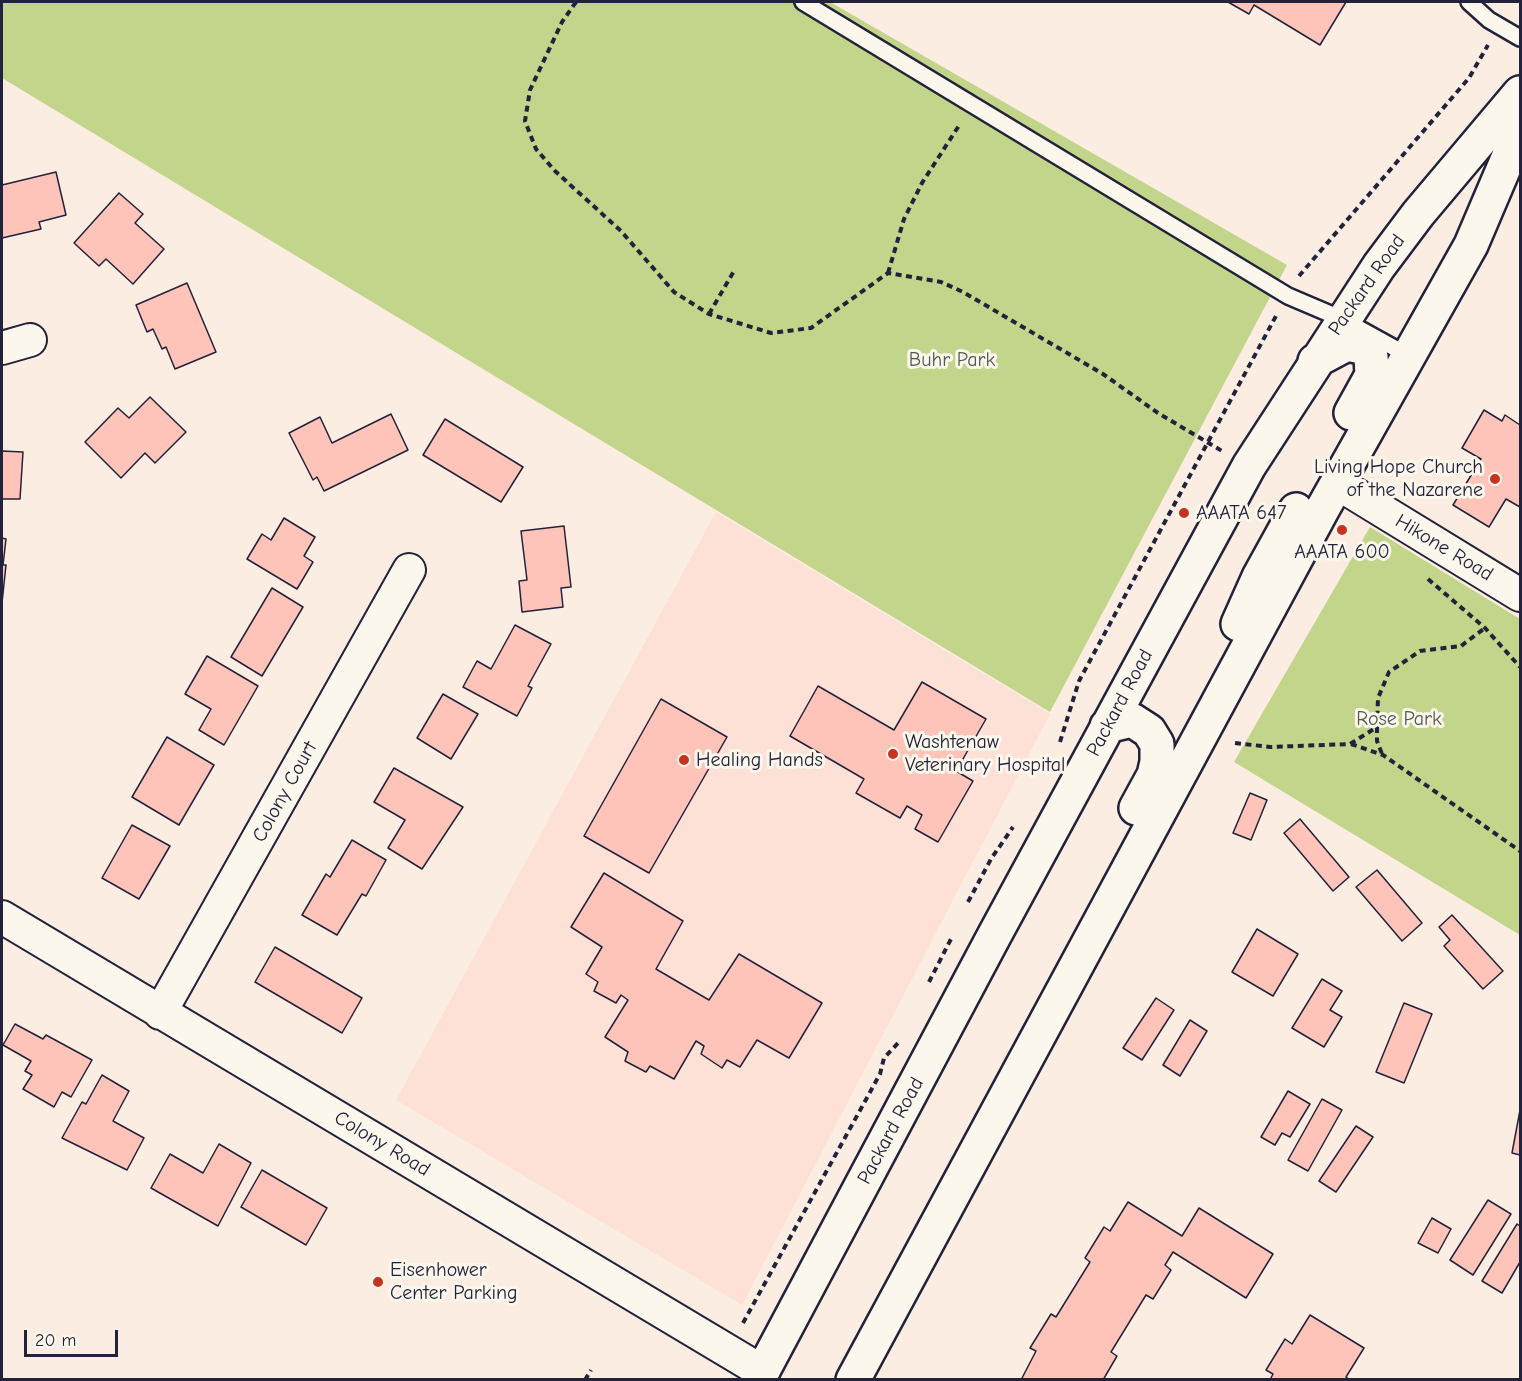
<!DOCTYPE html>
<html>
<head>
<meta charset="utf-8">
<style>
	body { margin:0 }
	#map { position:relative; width:1522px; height:1381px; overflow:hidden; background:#fcede2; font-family:"Comic Neue",sans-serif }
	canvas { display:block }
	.frame { position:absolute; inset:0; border:3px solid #22223b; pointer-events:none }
	.scale { position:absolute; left:24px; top:1330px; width:94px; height:27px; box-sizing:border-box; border:3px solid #22223b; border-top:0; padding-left:8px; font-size:18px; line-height:21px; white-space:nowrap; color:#22223b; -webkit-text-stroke:4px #fbf7ec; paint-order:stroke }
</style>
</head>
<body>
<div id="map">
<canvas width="1522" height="1381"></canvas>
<div class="frame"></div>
<div class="scale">20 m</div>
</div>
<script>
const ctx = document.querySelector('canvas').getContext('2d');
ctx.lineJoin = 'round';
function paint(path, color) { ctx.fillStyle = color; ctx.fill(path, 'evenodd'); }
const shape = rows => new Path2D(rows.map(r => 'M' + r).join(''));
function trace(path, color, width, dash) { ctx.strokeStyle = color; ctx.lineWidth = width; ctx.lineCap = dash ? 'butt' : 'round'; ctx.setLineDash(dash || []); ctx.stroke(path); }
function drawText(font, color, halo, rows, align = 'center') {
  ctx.font = font + ' "Comic Neue",sans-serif'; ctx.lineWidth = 6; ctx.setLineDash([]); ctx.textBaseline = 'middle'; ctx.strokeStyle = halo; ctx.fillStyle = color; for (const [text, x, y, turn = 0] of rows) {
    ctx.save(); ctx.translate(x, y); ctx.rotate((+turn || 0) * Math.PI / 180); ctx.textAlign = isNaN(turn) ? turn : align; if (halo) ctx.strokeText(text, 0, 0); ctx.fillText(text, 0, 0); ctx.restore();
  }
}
paint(shape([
	[716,512,1050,714,742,1305,396,1100]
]), '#fde0d6');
paint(shape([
	[2,2,830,2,1287,265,1050,712,2,78],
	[1370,527,1520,619,1520,935,1234,762]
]), '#c2d58a');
const building = shape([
	[1228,2,1346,2,1320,45,1254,5,1249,14,1228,2],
	[56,172,66,215,39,222,41,229,2,238,2,185,56,172],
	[119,193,143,214,135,223,164,249,133,284,106,259,99,266,74,243,119,193],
	[187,283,216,352,175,369,166,347,162,349,153,329,147,332,136,305,187,283],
	[150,397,186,432,155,463,145,453,121,478,85,442,118,408,129,418,150,397],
	[1484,410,1502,421,1505,415,1520,425,1520,507,1506,499,1489,527,1453,505,1481,459,1462,448,1484,410],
	[391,414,408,450,324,491,317,477,313,480,289,433,320,417,332,443,391,414],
	[445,419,523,467,501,502,423,455,445,419],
	[2,451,23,452,20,499,2,499,2,451],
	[284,518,315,537,304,556,313,562,297,589,247,559,262,534,271,540,284,518],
	[564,526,571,587,561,588,563,607,522,612,519,581,527,580,521,531,564,526],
	[2,538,6,539,3,565,6,565,2,603,2,538],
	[272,588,303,607,262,676,231,657,272,588],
	[515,625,551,644,528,686,532,688,517,716,463,687,477,661,491,669,515,625],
	[207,656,258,686,224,745,199,730,211,709,185,694,207,656],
	[922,682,986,719,956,771,973,781,938,842,915,829,922,815,907,806,900,818,856,793,864,779,790,736,818,686,894,730,922,682],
	[443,694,478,714,451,759,417,738,443,694],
	[661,699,727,737,649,873,584,836,661,699],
	[167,737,214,765,179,825,132,797,167,737],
	[394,768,463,807,422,869,388,848,405,820,374,802,394,768],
	[1250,793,1267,800,1251,840,1233,833,1250,793],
	[1300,819,1349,877,1333,891,1284,833,1300,819],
	[132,825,170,846,139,899,102,878,132,825],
	[352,840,386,860,366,896,362,894,337,935,302,915,326,874,330,877,352,840],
	[1377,870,1422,923,1402,941,1356,887,1377,870],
	[604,873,683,921,656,969,709,1000,739,954,822,1003,789,1058,757,1040,740,1067,727,1060,722,1068,701,1054,704,1046,696,1041,674,1079,650,1066,646,1072,625,1061,628,1052,605,1037,628,1000,621,995,616,1003,594,991,598,982,586,974,602,947,571,927,604,873],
	[1452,915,1503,971,1483,989,1444,946,1450,940,1439,927,1452,915],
	[1257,929,1298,954,1273,996,1232,972,1257,929],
	[275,947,362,998,342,1033,255,982,275,947],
	[1322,979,1342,991,1330,1010,1342,1017,1324,1047,1292,1028,1322,979],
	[1156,998,1174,1010,1142,1060,1123,1048,1156,998],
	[1404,1003,1432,1014,1404,1083,1376,1072,1404,1003],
	[1190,1020,1207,1031,1180,1076,1163,1065,1190,1020],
	[15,1024,43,1039,46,1035,92,1060,71,1097,62,1092,54,1107,23,1089,32,1075,25,1071,31,1061,3,1045,15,1024],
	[102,1075,129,1091,113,1121,144,1138,127,1170,62,1138,82,1102,86,1104,102,1075],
	[1288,1091,1310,1104,1290,1137,1282,1133,1275,1145,1261,1137,1288,1091],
	[1322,1099,1342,1110,1308,1171,1288,1160,1322,1099],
	[1520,1110,1520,1155,1512,1153,1520,1110],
	[1356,1126,1373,1137,1336,1192,1319,1181,1356,1126],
	[219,1144,251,1163,218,1226,151,1188,170,1154,203,1173,219,1144],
	[262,1170,327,1208,306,1245,241,1207,262,1170],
	[1488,1200,1511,1214,1473,1275,1450,1260,1488,1200],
	[1128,1202,1182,1236,1199,1208,1273,1254,1246,1298,1173,1252,1165,1265,1171,1270,1153,1299,1146,1295,1111,1352,1117,1356,1103,1380,1021,1380,1036,1351,1030,1348,1051,1314,1056,1317,1090,1262,1085,1258,1104,1227,1110,1231,1128,1202],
	[1432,1218,1451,1229,1438,1253,1418,1243,1432,1218],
	[1517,1224,1520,1226,1520,1262,1502,1293,1482,1281,1517,1224],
	[1310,1315,1364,1348,1346,1377,1350,1380,1270,1380,1273,1374,1266,1370,1285,1339,1292,1344,1310,1315]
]);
paint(building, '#fec3b9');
trace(building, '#22223b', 1.5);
const lane = shape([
	[803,2,1288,296,1342,319,1409,356],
	[1469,2,1489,20,1520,38]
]);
const street = shape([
	[2,348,30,340],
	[1337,483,1520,595],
	[2,917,763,1372],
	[160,1013,409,570]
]);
const secondary = shape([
	[1315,361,1347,344,1365,348,1371,356,1372,375,1351,413],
	[1238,624,1259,577,1296,510],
	[1107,726,1132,720,1149,731,1157,744,1157,762,1154,775,1136,808],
	[758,1380,994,936,1249,466,1379,266,1418,214,1520,93],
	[853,1380,1322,510,1471,245,1520,130]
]);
trace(lane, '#22223b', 20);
trace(street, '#22223b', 36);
trace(secondary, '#22223b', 38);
trace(shape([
	[576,2,562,22,530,90,525,121,536,149,555,171,621,231,674,292,709,314,771,333,811,328,888,273,941,282,963,292,1103,374,1158,413,1222,451],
	[888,273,904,219,922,183,960,124],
	[1299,276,1469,78,1488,45],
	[709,314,734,271],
	[1428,579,1485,628,1520,667],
	[1377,727,1377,741,1382,754],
	[1060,742,1079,681,1276,316],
	[1235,743,1270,747,1350,744,1377,727,1378,698,1389,672,1420,651,1461,646,1485,628],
	[1351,744,1383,755,1520,851],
	[968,902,991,859,1013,827],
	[929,982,952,937],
	[743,1323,880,1074,884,1058,899,1042],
	[585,1380,591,1370]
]), '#22223b', 4, [6, 4.5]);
trace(lane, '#fbf7ec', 15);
trace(street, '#fbf7ec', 32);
trace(secondary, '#fbf7ec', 33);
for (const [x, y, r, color] of [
	[1495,479,6,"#c8321e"],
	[1184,513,6,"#c8321e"],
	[1342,530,6,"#c8321e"],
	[893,754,6,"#c8321e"],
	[684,760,6,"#c8321e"],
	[378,1282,6,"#c8321e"]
]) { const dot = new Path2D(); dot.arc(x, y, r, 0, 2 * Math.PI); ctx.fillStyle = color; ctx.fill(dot); trace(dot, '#fbf7ec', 2); }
drawText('20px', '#22223b', '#fbf7ec', [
	["Packard Road",1367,285,-55],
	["Hikone Road",1444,548,31],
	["Packard Road",1120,703,-62],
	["Colony Court",285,792,-61],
	["Packard Road",891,1131,-62],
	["Colony Road",382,1144,31]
]);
drawText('20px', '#525853', '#fbf7ec', [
	["Buhr Park",952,360],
	["Rose Park",1399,719]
]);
drawText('20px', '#22223b', '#fbf7ec', [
	["Living Hope Church",1483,467,"right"],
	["of the Nazarene",1483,490,"right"],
	["AAATA 647",1196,513],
	["AAATA 600",1342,552,"center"],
	["Washtenaw",905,742],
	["Veterinary Hospital",905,765],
	["Healing Hands",696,760],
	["Eisenhower",390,1270],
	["Center Parking",390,1293]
], 'left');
</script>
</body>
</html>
